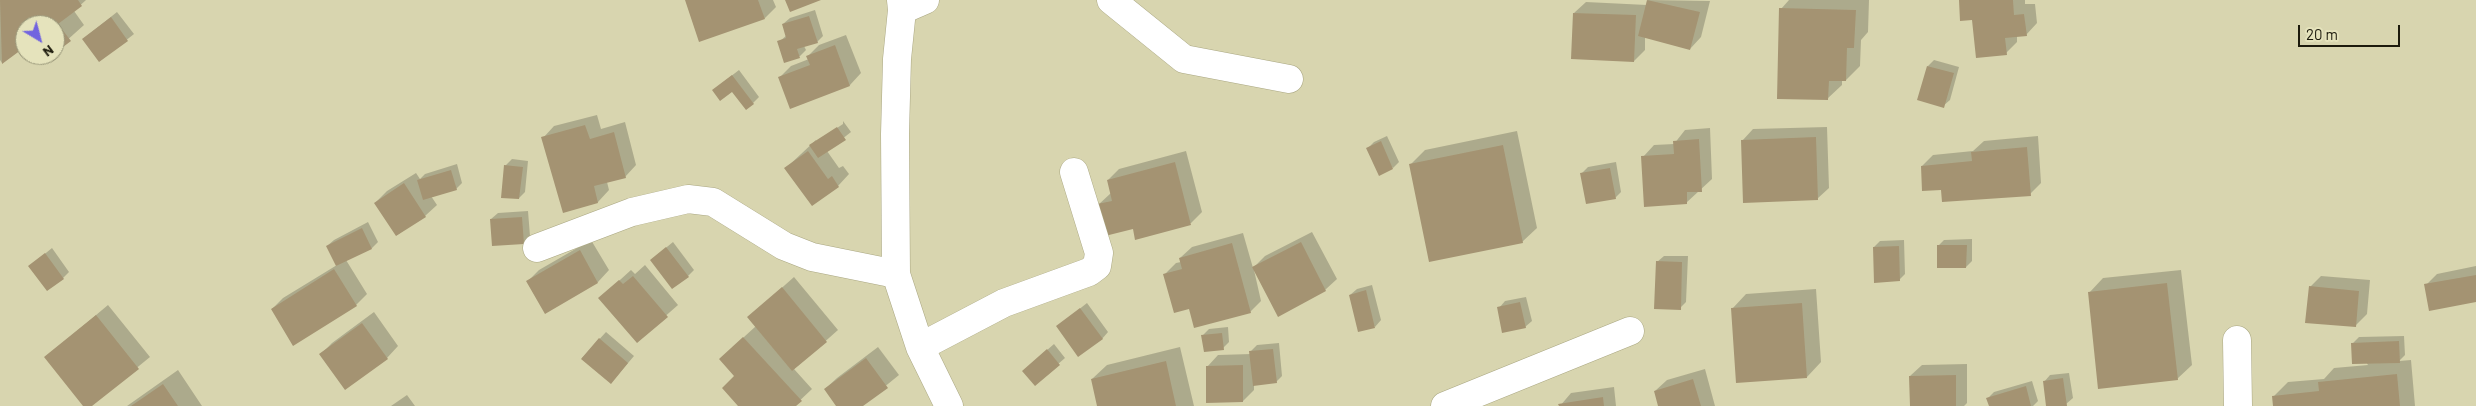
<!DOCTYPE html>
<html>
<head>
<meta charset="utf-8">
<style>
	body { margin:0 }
	#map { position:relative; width:2476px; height:406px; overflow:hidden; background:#d8d5af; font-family:Barlow,sans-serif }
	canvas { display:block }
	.north { position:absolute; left:15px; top:15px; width:50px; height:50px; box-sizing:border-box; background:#e5e3bc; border:1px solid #959376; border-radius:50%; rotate:143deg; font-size:14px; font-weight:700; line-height:20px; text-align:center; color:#1c1a0c }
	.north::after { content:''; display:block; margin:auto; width:18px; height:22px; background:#7264df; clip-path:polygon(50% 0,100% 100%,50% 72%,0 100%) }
	.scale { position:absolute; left:2298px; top:25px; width:102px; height:22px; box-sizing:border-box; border:2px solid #1c1a0c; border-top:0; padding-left:6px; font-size:15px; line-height:18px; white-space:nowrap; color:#1c1a0c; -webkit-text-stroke:4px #e5e3bc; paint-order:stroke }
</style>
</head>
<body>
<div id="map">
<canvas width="2476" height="406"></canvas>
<div class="north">N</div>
<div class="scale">20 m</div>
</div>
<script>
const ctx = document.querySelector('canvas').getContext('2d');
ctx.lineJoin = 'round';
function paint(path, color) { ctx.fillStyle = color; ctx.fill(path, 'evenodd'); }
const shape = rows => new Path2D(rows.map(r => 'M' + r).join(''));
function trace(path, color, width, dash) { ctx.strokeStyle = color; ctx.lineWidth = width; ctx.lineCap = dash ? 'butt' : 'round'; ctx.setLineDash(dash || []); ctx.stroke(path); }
paint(shape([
	[0,0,86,0,74,11,84,25,55,51,55,25,25,25,25,45,2,63,0,60],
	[687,0,773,0,776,7,765,18],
	[1648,0,1710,1,1701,37,1690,49,1645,37,1645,50,1634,61,1574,13,1586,2,1647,5],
	[1789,0,1869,0,1868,32,1861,40,1860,66,1846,80,1842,80,1842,85,1827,99,1781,9],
	[1960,0,2025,0,2025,4,2035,4,2037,23,2026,35,2017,36,2017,42,2006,53],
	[815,10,823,36,817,42,804,46,806,50,800,56,785,61,779,42,787,35,783,24,790,18],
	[117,12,134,34,100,61,83,39],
	[846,35,861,73,850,85,791,108,780,77,791,66,809,59,808,56,819,45],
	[1934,60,1959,67,1950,100,1943,106,1928,66],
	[739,70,759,97,753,103,733,90,713,90],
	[597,115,601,129,625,122,636,165,625,177,607,182,609,190,598,202,564,211,543,138,554,126],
	[843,121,851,132,827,151,839,168,843,166,849,174,838,186,786,168,816,140,816,142,843,124],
	[1827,127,1829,188,1817,199,1742,141,1753,129],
	[1710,128,1712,179,1686,203,1643,157,1654,145,1674,144,1685,130],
	[1517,131,1537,228,1522,242,1411,164,1425,150],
	[1387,136,1399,162,1393,168,1368,148,1374,142],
	[2038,136,2041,183,2030,194,1942,188,1922,166,1933,155,1973,151,1984,141],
	[1186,151,1202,212,1191,223,1134,227,1098,205,1111,193,1108,180,1119,169],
	[512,159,528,161,525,192,519,198,505,166],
	[1616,162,1621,192,1615,198,1582,173,1588,167],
	[457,164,462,183,456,189,431,196,437,205,425,216,397,235,375,203,387,191,416,173,420,179,425,174],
	[528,211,530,236,523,243,491,219,498,213],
	[368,222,378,242,372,248,346,260,367,294,356,305,272,309,283,298,337,265,327,246,334,240],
	[1312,232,1337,279,1325,290,1278,315,1254,270,1261,301,1250,312,1190,307,1165,274,1176,263,1181,262,1180,258,1192,247,1243,233,1253,268,1265,256],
	[1972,239,1972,261,1966,267,1938,246,1944,240],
	[591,240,609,270,598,282,545,312,527,282,539,270],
	[1904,240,1905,274,1899,280,1874,247,1880,241],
	[673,242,694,270,688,276,651,260],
	[52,248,69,272,63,278,30,266],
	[1664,256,1688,256,1686,302,1680,308,1657,262],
	[645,265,678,305,637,341,600,298,631,270,635,274],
	[2476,266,2476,301,2426,285,2437,274],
	[2181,270,2192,365,2177,379,2089,293,2103,278],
	[2321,276,2370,280,2367,314,2355,326,2310,287],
	[794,277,838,330,794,369,812,389,794,406,740,406,732,348,756,326,749,317],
	[1372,285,1381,320,1375,327,1350,295,1357,289],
	[1816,289,1821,362,1807,377,1732,309,1746,294],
	[1526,297,1532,321,1525,327,1499,308,1505,301],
	[1087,303,1108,332,1102,339,1058,326],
	[108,305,150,357,90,406,85,406,46,357],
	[374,312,398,346,387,358,320,355,332,343],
	[1228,327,1229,342,1223,348,1203,335,1209,329],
	[606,332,634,356,617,376,582,358],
	[2404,336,2405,355,2399,361,2411,360,2415,406,2274,406,2273,397,2288,382,2324,379,2334,368,2368,365,2353,343,2359,337],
	[1279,343,1282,376,1276,382,1254,384,1254,390,1243,401,1207,367,1218,355,1251,354,1251,351,1257,345],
	[1054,344,1065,358,1035,384,1030,365],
	[878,347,899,375,861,406,838,406,825,389,837,378],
	[1180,347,1194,406,1099,406,1092,379,1107,365],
	[1967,364,1967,403,1964,406,1911,406,1910,376,1922,365],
	[1705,369,1715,406,1659,406,1655,391,1667,380],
	[178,370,202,406,127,406],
	[2069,373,2073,398,2066,404,2047,406,2044,382,2050,375],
	[2032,381,2038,401,2033,406,1990,406,1988,398,1994,392],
	[1614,387,1616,406,1560,406,1571,393],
	[407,395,415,406,391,406]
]), '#0003');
paint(shape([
	[0,0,78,0,82,6,58,24,71,41,55,53,55,25,25,25,25,47,2,64],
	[685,0,758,0,765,19,699,42],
	[785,0,821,0,790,12],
	[1647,0,1700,12,1690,50,1638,36],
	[1959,0,2013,0,2014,15,2024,14,2027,36,2005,38,2007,55,1976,58,1972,20,1960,21],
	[1779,8,1856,10,1854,48,1847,48,1846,81,1829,81,1828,100,1777,99],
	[1573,13,1636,15,1634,62,1571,59],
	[809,16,818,43,797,49,800,58,784,63,777,41,786,38,782,24],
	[111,17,128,41,99,62,82,39],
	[835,45,850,86,790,109,778,77,810,65,806,56],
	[34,55,52,55,41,63],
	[1927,66,1954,73,1944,108,1917,100],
	[732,75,754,104,746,110,732,92,720,101,712,90],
	[585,125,590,139,614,132,626,178,594,186,598,203,563,213,541,137],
	[837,127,846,140,818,158,809,145],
	[1816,137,1818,200,1743,203,1741,140],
	[1699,139,1702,192,1687,192,1687,204,1644,207,1641,156,1674,154,1673,141],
	[1381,141,1393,169,1379,176,1366,148],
	[1503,145,1523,243,1429,262,1409,164],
	[2027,147,2031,196,1942,202,1941,190,1922,191,1921,166,1972,161,1971,152],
	[808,151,828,179,832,176,839,187,812,206,784,168],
	[1175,162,1191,225,1135,240,1133,229,1105,236,1097,204,1112,201,1107,180],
	[504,165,523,167,519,199,501,198],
	[1610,168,1616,199,1586,204,1580,173],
	[451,170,457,190,423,200,417,180],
	[404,183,426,217,396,236,374,203],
	[522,217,524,244,492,246,490,219],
	[362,228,372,249,336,266,326,246],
	[1301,242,1326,291,1278,317,1252,267],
	[1232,243,1251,313,1194,328,1189,309,1174,313,1163,274,1182,269,1179,258],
	[1937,245,1967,245,1966,268,1937,268],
	[1899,246,1900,281,1874,283,1873,247],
	[666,247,689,277,672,289,650,260],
	[580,250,598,283,545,314,526,281],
	[45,253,64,279,47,291,28,266],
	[1656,261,1682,262,1681,310,1654,309],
	[334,269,357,306,293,346,271,309],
	[2476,275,2476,302,2429,311,2424,284],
	[633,276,668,317,637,343,598,298,619,280,623,284],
	[2167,283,2178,380,2098,389,2088,292],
	[2309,286,2359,291,2356,327,2305,323],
	[782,287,827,342,792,371,747,317],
	[1366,290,1375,328,1358,332,1349,295],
	[1520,302,1526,328,1502,333,1497,307],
	[1802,303,1807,378,1736,383,1731,308],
	[1080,308,1103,339,1078,357,1056,326],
	[96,315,139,369,92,406,83,406,44,357],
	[362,323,388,359,345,390,319,354],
	[1222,333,1224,350,1204,352,1201,335],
	[743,337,802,401,796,406,738,406,722,388,734,376,719,359],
	[599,338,628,363,611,384,581,359],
	[2399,341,2400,363,2352,364,2351,343],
	[1047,349,1060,365,1035,386,1022,371],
	[1273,349,1277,383,1253,386,1249,351],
	[866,358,888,388,863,406,836,406,824,389],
	[1166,361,1176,406,1097,406,1091,379],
	[1243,365,1243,402,1206,403,1206,366],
	[2397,374,2400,406,2273,406,2272,396,2319,391,2318,382],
	[1956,375,1956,406,1910,406,1909,376],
	[2063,378,2067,406,2046,406,2043,381],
	[1693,379,1701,406,1658,406,1654,391],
	[163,384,178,406,131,406],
	[2026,386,2031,406,1989,406,1986,398],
	[1603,397,1604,406,1559,406,1558,404]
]), '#a49372');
const minor = shape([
	[901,0,902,10,897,59,895,134,896,274,920,347,949,406],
	[1111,0,1184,59,1289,79],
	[902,10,925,0],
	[537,248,632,212,688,199,713,202,784,246,812,257,896,274],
	[2237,340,2238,406],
	[920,347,1004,303,1089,272,1097,266,1099,253,1074,172],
	[1445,406,1630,331]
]);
trace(minor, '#aaa782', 29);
trace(minor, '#fff', 28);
</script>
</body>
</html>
